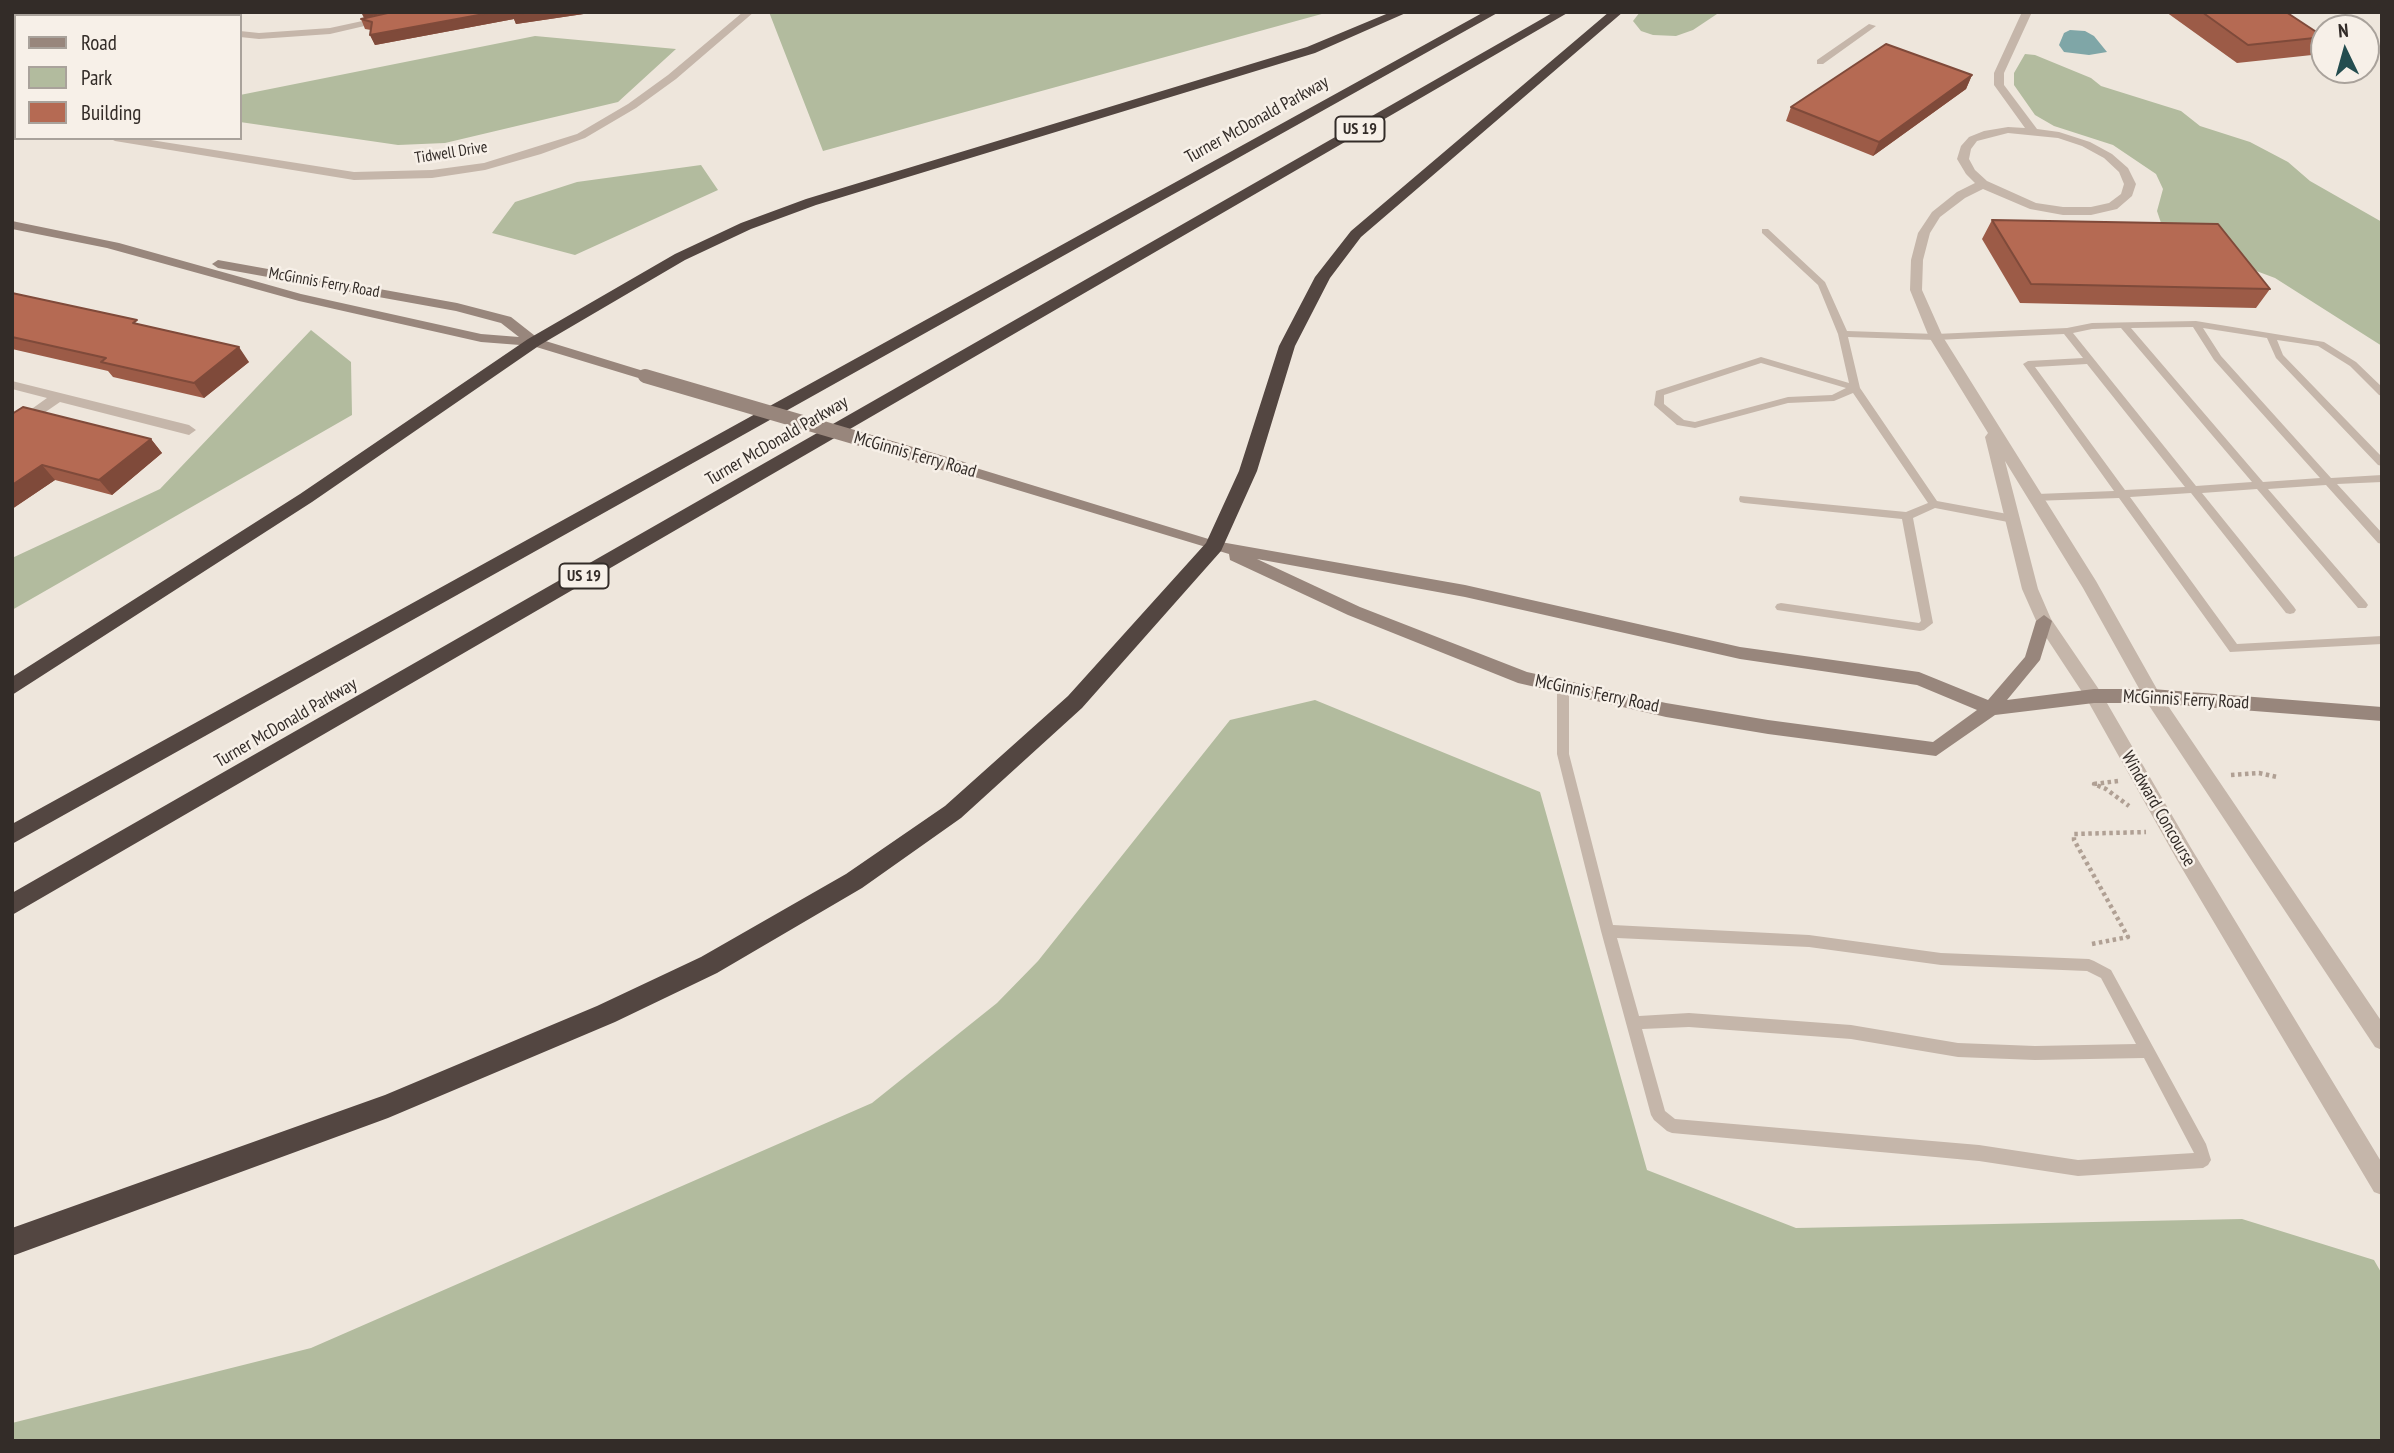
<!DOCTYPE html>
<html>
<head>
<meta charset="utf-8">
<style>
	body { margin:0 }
	#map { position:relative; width:2394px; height:1453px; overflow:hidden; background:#eee6dc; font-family:"PT Sans Narrow",sans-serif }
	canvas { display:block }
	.frame { position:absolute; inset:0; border:14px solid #332c28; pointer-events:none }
	.legend { position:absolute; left:14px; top:14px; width:228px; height:126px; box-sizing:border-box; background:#f7f0e8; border:2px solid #a9a29b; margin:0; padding:9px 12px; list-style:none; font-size:21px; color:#332c28 }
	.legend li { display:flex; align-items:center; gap:14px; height:35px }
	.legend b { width:35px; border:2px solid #a9a29b }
	.north { position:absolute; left:2310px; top:14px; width:70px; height:70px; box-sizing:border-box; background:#f7f0e8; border:2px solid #a9a29b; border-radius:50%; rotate:355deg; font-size:19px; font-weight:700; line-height:28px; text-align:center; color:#332c28 }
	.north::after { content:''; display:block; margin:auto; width:24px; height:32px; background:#244d4f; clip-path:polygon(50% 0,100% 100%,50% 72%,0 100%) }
</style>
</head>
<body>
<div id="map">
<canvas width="2394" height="1453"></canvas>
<div class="frame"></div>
<ul class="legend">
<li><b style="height:9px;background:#98867c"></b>Road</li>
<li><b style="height:19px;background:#b2bb9e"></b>Park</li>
<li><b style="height:19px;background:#b56a53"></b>Building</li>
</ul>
<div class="north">N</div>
</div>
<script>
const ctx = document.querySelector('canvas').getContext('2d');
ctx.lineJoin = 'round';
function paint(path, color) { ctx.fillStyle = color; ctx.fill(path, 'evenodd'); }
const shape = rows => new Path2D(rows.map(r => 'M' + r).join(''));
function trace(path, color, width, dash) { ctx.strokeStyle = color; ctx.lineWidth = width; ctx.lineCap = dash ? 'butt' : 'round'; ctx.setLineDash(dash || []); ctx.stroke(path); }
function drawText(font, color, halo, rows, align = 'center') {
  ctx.font = font + ' "PT Sans Narrow",sans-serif'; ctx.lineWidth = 5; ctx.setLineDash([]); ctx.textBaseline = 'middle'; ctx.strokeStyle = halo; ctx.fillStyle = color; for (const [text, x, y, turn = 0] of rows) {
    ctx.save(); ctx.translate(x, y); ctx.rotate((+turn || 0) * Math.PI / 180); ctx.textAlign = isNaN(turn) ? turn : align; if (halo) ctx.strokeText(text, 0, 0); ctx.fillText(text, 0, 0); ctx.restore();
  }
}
paint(shape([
	[769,12,1329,12,823,151],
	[1640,12,1720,12,1693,30,1676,36,1653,35,1641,31,1633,21],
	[535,36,676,49,618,102,445,143,398,145,240,122,240,95],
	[2025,54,2035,55,2091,78,2101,86,2181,111,2200,126,2250,142,2288,162,2310,181,2382,222,2382,346,2275,278,2243,266,2162,226,2157,211,2163,189,2156,174,2113,145,2054,126,2035,115,2014,85,2014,73],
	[701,165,718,190,575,255,492,233,515,202,577,182],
	[311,330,351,362,352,415,12,610,12,558,160,489],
	[1315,700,1540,792,1647,1170,1796,1228,2242,1219,2374,1260,2382,1274,2382,1441,12,1441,12,1423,311,1348,872,1103,997,1003,1038,961,1230,720]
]), '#b2bb9e');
paint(shape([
	[2070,30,2085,31,2094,36,2107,52,2089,55,2064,52,2059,45,2064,33]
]), '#7fa6a7');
trace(shape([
	[2231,775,2259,773,2277,777],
	[2118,781,2094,784,2106,789,2129,806],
	[2092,944,2128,937,2074,840,2074,834,2146,832]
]), '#b0a094', 4.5, [3.5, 3.5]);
paint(shape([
	[1869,24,1876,26,1823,64,1817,64,1817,60,1869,24],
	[1762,229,1768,229,1825,282,1847,331,1936,334,2067,328,2092,323,2196,321,2324,342,2356,362,2382,387,2382,396,2379,395,2350,366,2318,346,2277,340,2283,355,2382,457,2382,466,2378,465,2276,358,2267,338,2203,328,2221,356,2331,478,2382,475,2382,482,2337,484,2382,533,2382,544,2378,543,2326,485,2268,489,2366,602,2368,605,2366,608,2358,608,2257,489,2202,493,2294,607,2296,610,2294,613,2290,614,2286,613,2191,493,2130,497,2237,644,2382,636,2382,644,2230,652,2119,498,2033,501,2032,498,2037,494,2114,491,2023,364,2028,361,2083,358,2064,334,1936,340,1848,337,1860,388,1937,501,2013,515,2018,519,2013,523,1935,508,1913,518,1933,623,1924,630,1920,631,1777,610,1775,607,1777,604,1781,603,1919,623,1921,621,1902,519,1744,503,1740,502,1739,499,1740,496,1906,512,1928,503,1853,393,1834,401,1788,403,1695,428,1677,425,1654,405,1656,391,1761,357,1849,383,1838,334,1818,285,1762,233,1762,229],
	[2193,327,2214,360,2320,478,2263,482,2131,328,2193,327],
	[2121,328,2252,482,2196,486,2073,333,2092,329,2121,328],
	[1761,363,1846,388,1832,395,1788,397,1695,422,1684,420,1664,404,1664,395,1761,363],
	[2087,364,2185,487,2125,490,2035,367,2087,364],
	[1563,683,1569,688,1569,754,1613,925,1809,935,1941,953,2089,959,2094,961,2111,970,2206,1144,2211,1160,2208,1165,2203,1168,2078,1176,1979,1161,1672,1133,1667,1131,1654,1120,1651,1115,1601,931,1557,754,1557,688,1563,683],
	[1617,938,1809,947,1941,965,2087,971,2101,978,2136,1044,2035,1046,1958,1043,1851,1025,1689,1013,1639,1016,1617,938],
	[1689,1027,1851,1039,1958,1057,2035,1060,2144,1058,2194,1153,2078,1160,1979,1145,1675,1119,1665,1111,1642,1029,1689,1027]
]), '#c5b6aa');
paint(shape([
	[161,12,173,12,177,16,165,16,161,12],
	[404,12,425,12,330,34,259,39,240,37,240,31,259,33,330,28,404,12],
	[743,12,754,12,676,79,636,108,585,138,541,154,485,170,432,178,354,180,115,141,109,138,138,138,354,172,432,170,484,163,577,134,628,104,668,75,743,12],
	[2022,12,2032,12,2004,73,2004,85,2037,129,2059,132,2090,142,2112,154,2128,168,2136,184,2132,196,2117,209,2091,215,2063,215,2030,209,1983,189,1965,198,1940,217,1930,233,1923,260,1922,290,1943,337,2096,581,2158,691,2161,696,2158,701,2152,703,2146,701,2083,588,2005,461,2038,589,2051,619,2100,691,2103,696,2100,701,2088,701,2038,625,2022,589,1985,437,1988,433,1929,337,1910,290,1911,260,1918,233,1932,212,1957,192,1975,183,1966,174,1957,159,1961,146,1969,137,1984,131,2008,127,2025,128,1994,85,1994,73,2022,12],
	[2008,133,2058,138,2082,146,2104,158,2119,172,2124,184,2121,194,2109,203,2091,207,2063,207,2036,203,1987,181,1975,170,1969,159,1971,149,1977,141,2008,133],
	[12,117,16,117,16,123,12,123,12,117],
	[12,381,189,425,196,430,189,435,60,402,12,435,12,423,47,398,12,389,12,381]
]), '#c5b6aa');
paint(shape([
	[2094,689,2100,691,2191,848,2382,1163,2382,1195,2374,1192,2177,860,2085,696,2088,691,2094,689],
	[2152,689,2158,691,2382,1022,2382,1050,2375,1047,2146,701,2143,696,2146,691,2152,689]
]), '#c5b6aa');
paint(shape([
	[12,221,119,243,301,294,481,334,519,337,501,323,456,311,218,268,212,264,218,260,457,303,511,317,539,339,650,373,652,376,645,380,533,346,481,342,299,301,107,248,12,229,12,221],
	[963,464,1215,541,1465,585,1740,647,1919,672,1988,700,2025,657,2036,621,2044,615,2052,621,2040,660,2007,700,2094,689,2152,689,2382,707,2382,721,2152,703,2094,703,1995,715,1936,756,1768,734,1666,717,1518,683,1348,615,1230,560,1229,554,958,472,956,469,963,464],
	[1257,559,1465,597,1740,659,1917,685,1977,710,1933,742,1768,720,1666,703,1527,672,1360,607,1257,559]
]), '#98867c');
paint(shape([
	[1391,12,1408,12,1315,53,816,205,751,229,685,260,540,345,312,502,12,695,12,677,300,494,528,339,675,254,741,223,806,199,1307,47,1391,12],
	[1484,12,1499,12,12,844,12,824,1484,12],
	[1554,12,1569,12,12,915,12,893,1554,12],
	[1609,12,1623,12,1361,237,1330,278,1295,346,1257,471,1221,551,1082,708,961,818,862,888,717,973,615,1022,388,1118,12,1256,12,1228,385,1095,597,1006,701,957,846,874,945,806,1068,696,1206,543,1239,471,1279,346,1315,277,1351,231,1609,12]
]), '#534641');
trace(shape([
	[645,376,963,469]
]), '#98867c', 14);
paint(shape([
	[392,12,597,12,516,24,514,19,375,45,370,35,371,30,365,29,361,19],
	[2166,12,2286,12,2324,37,2312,55,2237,63],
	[1972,75,1966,89,1873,156,1786,121,1791,107],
	[1992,220,2270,289,2256,308,2020,303,1982,239],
	[12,293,142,325,249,362,204,398,113,377,108,371,12,349],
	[12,413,151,439,162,453,112,495,55,480,12,509]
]), '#9c5b47');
paint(shape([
	[361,12,390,12,364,18],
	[495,12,597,12,516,24,514,19,375,45,370,35],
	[1972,75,1966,89,1873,156,1879,142],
	[239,347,249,362,204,398,194,383],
	[151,439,162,453,112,495,99,480],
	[42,465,55,480,12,509,12,485]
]), '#7f4a3a');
const building = shape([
	[392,12,495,12,370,35,372,22,361,19,392,12],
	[512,12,529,12,512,15,512,12],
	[2202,12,2286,12,2324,37,2248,45,2202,12],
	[1886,44,1972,75,1879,142,1791,107,1886,44],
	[1992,220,2218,224,2270,289,2031,284,1992,220],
	[12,293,137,320,133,323,239,347,194,383,101,362,106,358,12,337,12,293],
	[23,407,151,439,99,480,42,465,12,485,12,414,23,407]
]);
paint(building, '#b56a53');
trace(building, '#7f4a3a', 2);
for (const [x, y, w] of [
	[1360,129,49],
	[584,576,49]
]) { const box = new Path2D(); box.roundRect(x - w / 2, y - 12.5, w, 25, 5); ctx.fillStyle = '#f7f0e8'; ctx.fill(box); trace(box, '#332c28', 2); }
drawText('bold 16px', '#332c28', null, [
	["US 19",1360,129],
	["US 19",584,576]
]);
drawText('16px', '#332c28', '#f7f0e8', [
	["Tidwell Drive",451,153,-9],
	["McGinnis Ferry Road",324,283,10]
]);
drawText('18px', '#332c28', '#f7f0e8', [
	["Turner McDonald Parkway",1257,120,-29],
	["Turner McDonald Parkway",777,441,-30],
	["McGinnis Ferry Road",915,455,16],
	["McGinnis Ferry Road",1597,694,12],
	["McGinnis Ferry Road",2186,700,3],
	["Turner McDonald Parkway",286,723,-30],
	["Windward Concourse",2158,809,60]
]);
</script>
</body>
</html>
